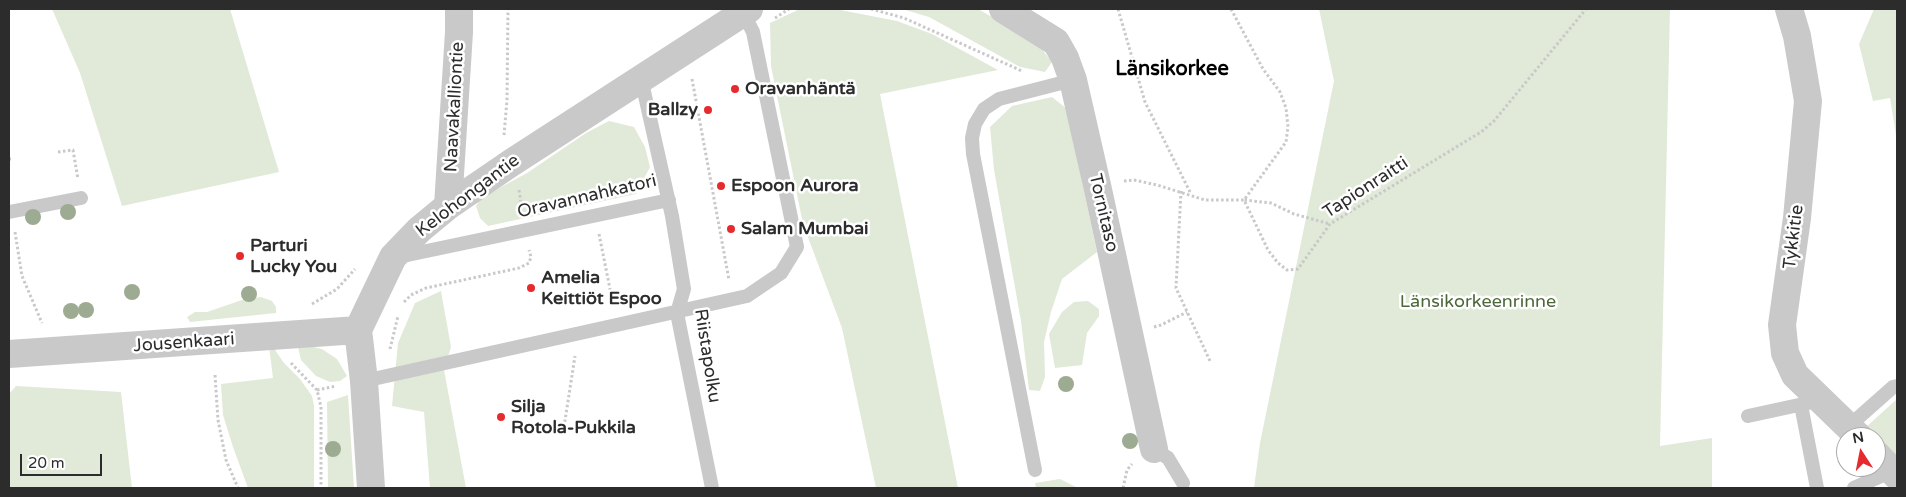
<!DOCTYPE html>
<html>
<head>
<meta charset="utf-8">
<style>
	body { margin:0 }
	#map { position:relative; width:1906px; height:497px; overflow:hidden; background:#fff; font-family:"Varela Round",sans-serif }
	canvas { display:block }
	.frame { position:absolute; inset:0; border:10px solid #2c2c2c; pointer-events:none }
	.north { position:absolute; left:1836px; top:427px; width:50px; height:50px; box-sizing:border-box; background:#fff; border:1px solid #ababab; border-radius:50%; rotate:349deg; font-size:14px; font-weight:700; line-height:20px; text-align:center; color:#2c2c2c }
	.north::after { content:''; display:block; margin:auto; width:18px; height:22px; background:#e62a2d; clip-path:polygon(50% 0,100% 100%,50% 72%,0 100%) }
	.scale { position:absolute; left:20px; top:454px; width:82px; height:22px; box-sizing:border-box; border:2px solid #2c2c2c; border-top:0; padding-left:6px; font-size:15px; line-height:18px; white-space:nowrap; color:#2c2c2c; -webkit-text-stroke:4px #fff; paint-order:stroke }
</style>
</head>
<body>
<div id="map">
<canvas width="1906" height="497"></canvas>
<div class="frame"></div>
<div class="north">N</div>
<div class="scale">20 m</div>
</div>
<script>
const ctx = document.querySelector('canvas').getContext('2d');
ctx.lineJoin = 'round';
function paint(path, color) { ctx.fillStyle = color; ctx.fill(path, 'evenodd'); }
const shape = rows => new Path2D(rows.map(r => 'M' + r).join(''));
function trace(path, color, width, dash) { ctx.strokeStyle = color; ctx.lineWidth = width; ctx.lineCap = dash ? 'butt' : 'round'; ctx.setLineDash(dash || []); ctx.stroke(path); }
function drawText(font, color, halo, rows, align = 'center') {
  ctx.font = font + ' "Varela Round",sans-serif'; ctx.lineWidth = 5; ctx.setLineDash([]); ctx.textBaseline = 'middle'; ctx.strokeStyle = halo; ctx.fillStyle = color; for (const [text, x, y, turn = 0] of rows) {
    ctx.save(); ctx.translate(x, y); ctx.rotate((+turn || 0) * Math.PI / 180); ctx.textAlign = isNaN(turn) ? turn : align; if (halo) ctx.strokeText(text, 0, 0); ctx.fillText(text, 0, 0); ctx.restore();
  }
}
paint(shape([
	[52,9,230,9,279,172,122,206,80,73],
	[800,9,835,9,897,21,932,34,998,70,880,94,958,488,876,488,842,328,803,224,771,66,770,23],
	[902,9,978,9,1037,43,1052,62,1045,72,1020,67,929,17],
	[1319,9,1670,9,1660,446,1712,438,1712,488,1254,488,1260,443,1334,81],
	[1874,9,1897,9,1897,141,1890,98,1873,101,1859,44],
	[1052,97,1067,109,1097,252,1062,279,1051,312,1044,342,1045,377,1040,391,1029,390,1021,321,994,170,990,127,1012,106],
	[609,121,634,127,645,147,650,167,636,194,488,226,480,218,476,206,481,198,527,173,586,133],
	[441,291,451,347,444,370,466,488,430,488,424,412,392,406,398,343,415,303],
	[261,297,272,301,276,307,276,313,190,322,187,317,195,312,207,312,242,300],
	[1088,301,1099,309,1099,316,1087,333,1082,365,1055,368,1049,334,1062,312,1074,302],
	[269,346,273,347,284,363,300,379,312,396,314,406,314,488,248,488,233,447,223,415,221,384,273,378],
	[309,346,322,349,337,359,347,376,340,381,330,382,316,376,301,360,298,347],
	[16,386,121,392,132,488,9,488,9,394],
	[348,395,354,488,328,488,327,402],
	[1897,399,1897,458,1865,428],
	[1060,479,1078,488,1036,488,1035,483]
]), '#e1ead8');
trace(shape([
	[871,9,904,18,1022,71],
	[1118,9,1145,102,1191,194],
	[1231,9,1263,69,1280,92,1286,108,1288,127,1286,142,1244,200,1271,203,1294,214,1330,224],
	[775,18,789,9],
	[692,79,729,280],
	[504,135,507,100,508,9],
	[58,152,73,150,78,179],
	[9,159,11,159],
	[1124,181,1134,180,1157,185,1205,200,1244,200,1268,250,1278,263,1287,270,1298,269,1330,224,1481,132,1494,121,1586,9],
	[519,190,522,209],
	[1181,191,1176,288,1211,363],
	[15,232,22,276,42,323],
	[599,234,613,304],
	[404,302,411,295,426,288,519,268,529,263,531,257,529,250],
	[312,304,337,289,355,269],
	[1154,327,1161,325,1187,312],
	[390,349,398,316],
	[291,363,317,390,321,407,321,488],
	[215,375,218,420,226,460,238,488],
	[317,390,336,386],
	[564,427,575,356],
	[1123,488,1127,470,1132,464]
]), '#c9c9c9', 3, [2.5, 2.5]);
trace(shape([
	[641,78,672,216,684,289,677,313,712,488],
	[9,212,81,198],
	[398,257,669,200],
	[364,381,747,296,781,273,797,247,753,32,743,12],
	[1801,405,1817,488],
	[1748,416,1808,403],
	[1849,426,1893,387,1897,386],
	[1154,449,1168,458,1183,483],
	[1035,470,973,154,972,138,975,124,984,109,999,99,1073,80],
	[1854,488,1892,471]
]), '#c9c9c9', 14);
trace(shape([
	[1003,9,1056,42,1065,58,1073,80,1097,185,1154,449],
	[1789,9,1797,36,1808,101,1797,218,1782,325,1785,353,1795,375,1859,437],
	[448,206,459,32,459,9],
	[9,354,358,330],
	[1876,454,1897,476],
	[371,488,364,381,358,330,393,257,419,230,448,206,511,163,749,9]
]), '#c9c9c9', 28);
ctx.fillStyle = '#9dab92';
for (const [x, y] of [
	[68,212],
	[33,217],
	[132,292],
	[249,294],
	[86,310],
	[71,311],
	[1066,384],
	[1130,441],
	[333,449]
]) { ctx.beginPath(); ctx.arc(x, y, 8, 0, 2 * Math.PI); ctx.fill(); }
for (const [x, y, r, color] of [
	[735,89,5,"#e62a2d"],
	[708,110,5,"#e62a2d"],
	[721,186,5,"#e62a2d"],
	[731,229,5,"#e62a2d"],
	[240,256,5,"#e62a2d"],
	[531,288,5,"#e62a2d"],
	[501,417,5,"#e62a2d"]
]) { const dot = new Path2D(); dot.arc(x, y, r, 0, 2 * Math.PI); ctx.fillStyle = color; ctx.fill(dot); trace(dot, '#fff', 2); }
drawText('bold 18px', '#2c2c2c', '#fff', [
	["Oravanhäntä",745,89],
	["Ballzy",698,110,"right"],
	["Espoon Aurora",731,186],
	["Salam Mumbai",741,229],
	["Parturi",250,246],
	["Lucky You",250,267],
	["Amelia",541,278],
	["Keittiöt Espoo",541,299],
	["Silja",511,407],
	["Rotola-Pukkila",511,428]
], 'left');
drawText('18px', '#2c2c2c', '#fff', [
	["Naavakalliontie",455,107,-87],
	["Tapionraitti",1366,188,-33],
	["Kelohongantie",468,196,-37],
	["Oravannahkatori",587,197,-13],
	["Tornitaso",1103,213,77],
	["Tykkitie",1794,237,-83],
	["Jousenkaari",184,343,-4],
	["Riistapolku",707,356,81]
]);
drawText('18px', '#4c6739', '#fff', [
	["Länsikorkeenrinne",1478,302]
]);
drawText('bold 20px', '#000', '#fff', [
	["Länsikorkee",1172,70]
]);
</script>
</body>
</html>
